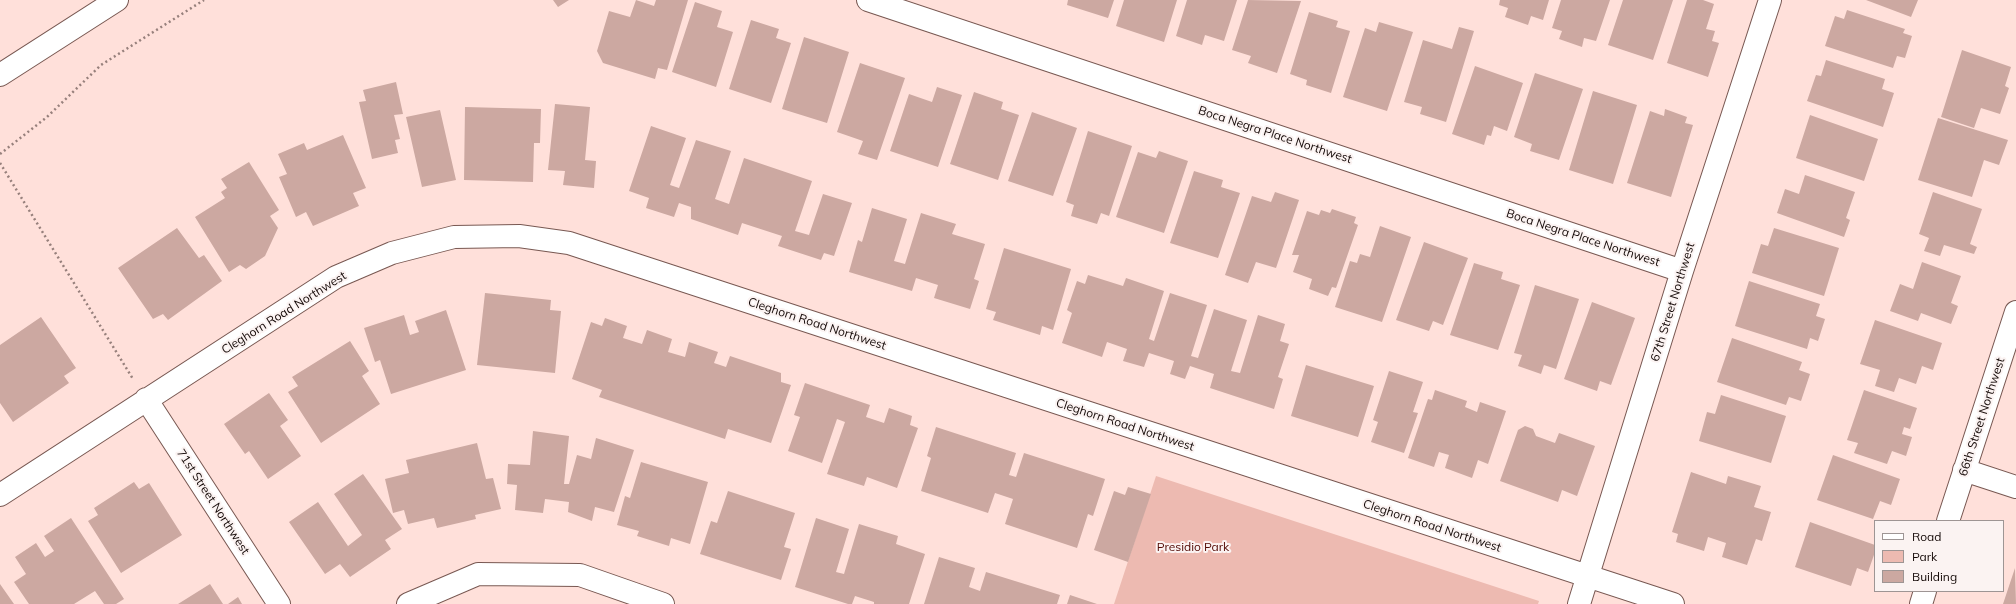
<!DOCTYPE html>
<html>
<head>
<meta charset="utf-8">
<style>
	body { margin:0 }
	#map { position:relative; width:2016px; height:604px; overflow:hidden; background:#ffe0da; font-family:Mulish,sans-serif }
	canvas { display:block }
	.legend { position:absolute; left:1874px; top:520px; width:130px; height:72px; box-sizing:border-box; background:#fbf3f2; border:1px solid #9e9594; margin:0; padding:5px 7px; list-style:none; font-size:12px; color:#130806 }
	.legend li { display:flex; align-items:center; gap:8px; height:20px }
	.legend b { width:20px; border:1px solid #9e9594 }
</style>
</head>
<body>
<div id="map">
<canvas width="2016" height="604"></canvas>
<ul class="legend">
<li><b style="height:5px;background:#fff"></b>Road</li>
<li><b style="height:11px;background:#edbab1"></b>Park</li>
<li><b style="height:11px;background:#cca8a1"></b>Building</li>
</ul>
</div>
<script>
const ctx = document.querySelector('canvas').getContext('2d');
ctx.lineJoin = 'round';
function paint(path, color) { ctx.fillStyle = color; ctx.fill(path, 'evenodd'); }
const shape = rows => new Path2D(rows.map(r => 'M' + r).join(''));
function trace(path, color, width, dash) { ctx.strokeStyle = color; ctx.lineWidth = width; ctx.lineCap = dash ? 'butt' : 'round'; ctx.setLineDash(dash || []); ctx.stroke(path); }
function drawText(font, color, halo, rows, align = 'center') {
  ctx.font = font + ' Mulish,sans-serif'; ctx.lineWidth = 4; ctx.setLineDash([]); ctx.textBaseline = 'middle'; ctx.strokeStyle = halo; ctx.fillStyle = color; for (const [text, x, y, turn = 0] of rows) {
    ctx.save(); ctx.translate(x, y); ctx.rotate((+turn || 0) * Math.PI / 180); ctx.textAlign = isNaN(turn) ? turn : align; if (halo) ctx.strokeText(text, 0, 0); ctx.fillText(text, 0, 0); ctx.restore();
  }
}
paint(shape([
	[1156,476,1539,601,1538,604,1114,604]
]), '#edbab1');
paint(shape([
	[553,0,569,0,558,7],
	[636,0,654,6,656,0,688,0,667,70,658,68,655,79,603,63,597,51,609,11,630,17],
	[1068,0,1114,0,1108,18,1067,5],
	[1124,0,1177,0,1164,42,1116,26],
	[1187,0,1237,0,1224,41,1205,35,1202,45,1176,36],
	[1248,0,1301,1,1277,73,1248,63,1251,56,1232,50],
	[1500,0,1549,0,1543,20,1531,16,1528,25,1505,17,1508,8,1499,5],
	[1561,0,1610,0,1596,41,1584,38,1582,47,1559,39,1562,31,1552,28],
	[1623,0,1673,0,1653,60,1608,45],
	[1687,0,1703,0,1714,4,1706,29,1715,31,1712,41,1719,43,1708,77,1667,63],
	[1866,0,1918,0,1911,17],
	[695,2,722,11,717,27,733,32,716,87,672,72],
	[1847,10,1905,29,1903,33,1912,36,1905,58,1897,56,1893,68,1825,46,1835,16,1844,19],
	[1309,12,1338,21,1336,27,1350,31,1331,93,1306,85,1307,80,1290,74],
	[751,20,779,29,776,38,791,43,771,103,729,89],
	[1379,22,1413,32,1387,111,1343,97,1365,28,1376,32],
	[1459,27,1474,31,1446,122,1420,114,1422,107,1404,102,1423,40,1452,49],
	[804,37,849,52,827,123,782,109],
	[1962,50,2011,67,2005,86,2009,88,2000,114,1981,108,1974,128,1941,117],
	[1826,60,1885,79,1882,89,1894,93,1883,127,1807,101,1816,75,1821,76],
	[860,63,905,78,877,160,858,154,863,141,837,132],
	[1475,66,1523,83,1507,131,1494,126,1491,136,1487,135,1484,145,1452,134],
	[1535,73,1583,89,1559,160,1530,151,1532,144,1514,137],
	[396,82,403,114,394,115,400,139,395,140,398,153,372,159,359,102,366,101,363,90],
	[937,87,962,95,938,167,890,151,909,94,932,102],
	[1593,91,1637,105,1613,184,1569,170],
	[974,92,1003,102,1001,109,1019,115,998,180,950,164],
	[555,104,590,107,585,160,596,161,594,188,563,185,565,171,548,170],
	[465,107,541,109,540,143,534,143,533,182,464,180],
	[1665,109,1687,117,1685,123,1693,125,1671,197,1627,183,1650,111,1664,116],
	[440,110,456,180,422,187,406,117],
	[1032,112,1077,128,1053,196,1008,181],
	[1810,115,1878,139,1864,181,1796,158],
	[1938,118,2008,140,1999,165,1984,160,1972,197,1918,180],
	[651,126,686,138,670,185,679,188,696,140,731,151,715,199,729,204,744,158,812,181,795,231,809,235,823,194,852,203,834,256,824,253,821,260,778,246,782,236,742,223,738,235,691,219,691,207,679,203,674,217,646,208,649,198,629,191],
	[1088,131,1132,146,1109,216,1101,213,1097,224,1071,216,1074,205,1066,202],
	[343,135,366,188,353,193,359,206,313,226,306,212,296,217,279,177,287,174,278,154,304,143,307,150],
	[1159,151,1188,161,1164,233,1116,217,1138,152,1156,158],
	[249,162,279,210,270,216,278,228,265,256,246,269,240,265,229,272,195,217,225,198,221,192,227,188,221,179],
	[1194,171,1223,180,1221,187,1240,193,1218,258,1170,243],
	[1805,175,1855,192,1846,218,1850,220,1844,237,1777,213,1785,189,1799,194],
	[1275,192,1299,200,1276,268,1256,262,1248,283,1225,275,1252,196,1271,202],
	[1933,192,1982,209,1970,244,1977,247,1974,254,1944,245,1940,256,1924,251,1929,238,1919,234],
	[872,208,907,219,894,261,905,264,921,213,956,224,952,234,985,244,974,279,979,281,970,309,934,298,938,285,916,278,912,291,849,272,858,240,862,242],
	[1332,209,1356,217,1354,223,1358,225,1336,288,1332,287,1328,296,1309,289,1312,279,1293,272,1299,255,1292,255,1307,211,1319,215,1321,210,1330,213],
	[1380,226,1411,237,1382,322,1335,307,1350,261,1357,263,1360,254,1370,257],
	[177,228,199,258,204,255,222,281,168,320,163,314,153,319,118,268],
	[1774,228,1839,248,1824,296,1752,273,1761,244,1768,246],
	[1424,242,1468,258,1443,325,1433,321,1429,331,1396,320],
	[1004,248,1071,269,1053,330,1042,326,1040,335,993,320,996,312,986,309],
	[1922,262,1961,276,1951,303,1958,306,1951,324,1921,313,1918,321,1890,311,1900,284,1913,289],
	[1474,263,1503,272,1501,279,1520,285,1498,350,1450,335],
	[1088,275,1123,286,1126,278,1164,291,1149,339,1154,341,1170,293,1207,305,1191,356,1198,358,1214,309,1247,320,1231,371,1240,373,1258,315,1285,324,1280,341,1289,344,1278,377,1283,379,1274,409,1210,388,1214,374,1190,366,1185,379,1170,374,1174,361,1149,353,1144,367,1123,361,1127,349,1107,342,1102,357,1062,343,1072,313,1067,310,1077,281,1085,284],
	[1749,281,1820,304,1816,316,1825,319,1818,341,1810,338,1807,349,1735,326],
	[1535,285,1579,299,1556,369,1544,365,1541,374,1518,366,1522,355,1514,353],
	[485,293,551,300,550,310,561,311,555,373,477,365],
	[1592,302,1635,318,1611,385,1600,381,1597,391,1564,379],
	[446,310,466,370,391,394,380,360,375,362,364,328,404,315,410,335,419,332,415,321],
	[41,317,76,368,64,376,69,383,13,422,0,403,0,345],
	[605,318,627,326,623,338,642,344,647,330,672,339,668,352,685,357,689,342,718,352,714,363,726,367,730,356,781,373,781,382,791,385,771,443,728,429,725,439,599,397,602,390,572,379,591,322,602,326],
	[1875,320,1942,343,1933,370,1922,366,1916,384,1899,378,1894,392,1875,386,1880,370,1860,364],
	[1732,338,1802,362,1799,370,1810,374,1801,401,1789,397,1786,405,1717,382],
	[350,341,369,371,362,376,380,404,321,443,288,392,298,386,292,377],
	[1306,365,1374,386,1358,437,1291,416],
	[1389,371,1423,382,1413,412,1418,413,1404,453,1371,442,1378,422,1373,420],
	[805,383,870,405,866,417,884,423,889,408,912,416,910,425,918,428,897,488,867,477,864,486,827,474,845,422,837,419,822,463,788,451,800,417,794,415],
	[1435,390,1467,401,1465,407,1477,412,1480,402,1506,411,1488,464,1478,460,1472,478,1445,468,1449,455,1439,452,1434,467,1408,458,1428,399,1432,400],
	[1864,390,1917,408,1910,429,1904,427,1902,434,1912,437,1906,456,1892,451,1887,464,1854,453,1858,443,1847,440],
	[269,393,288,420,280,426,301,456,268,479,249,451,245,454,224,424],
	[1721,395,1786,416,1771,463,1699,441,1707,412,1715,414],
	[1525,426,1533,429,1536,436,1555,443,1559,433,1595,446,1577,496,1562,490,1558,502,1500,481,1518,430],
	[936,427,1016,453,1009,475,1016,477,1024,453,1105,479,1093,516,1088,514,1077,548,1005,524,1013,499,995,493,988,513,921,491,931,458,927,456],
	[533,431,569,436,564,484,569,484,577,455,591,459,596,438,634,450,614,512,595,507,592,521,568,512,569,502,545,499,543,513,515,510,517,485,507,484,508,464,530,465],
	[477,443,486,479,493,478,501,509,475,515,476,519,437,528,434,518,408,524,404,510,393,513,385,479,409,473,406,460],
	[1833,455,1900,479,1891,505,1880,501,1873,519,1817,500],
	[641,462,708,482,690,544,671,538,669,546,637,536,639,531,617,525,625,496,630,498],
	[1691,472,1726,484,1728,476,1761,486,1754,507,1771,512,1762,541,1756,539,1747,565,1722,557,1726,543,1708,537,1704,551,1676,542,1678,534,1672,532],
	[363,474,402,529,385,540,391,549,350,577,340,564,325,574,289,522,318,502,348,546,362,535,334,494],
	[134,482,139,489,149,483,182,535,121,573,88,521,98,515,94,508],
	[1128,487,1151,494,1128,562,1094,550,1114,491,1125,495],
	[728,491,795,513,784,547,791,549,781,580,700,554,711,521,717,523],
	[71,518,124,599,116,604,104,604,95,591,74,604,29,604,14,582,26,574,15,557,36,543,45,557,54,551,44,536],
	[816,518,849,529,836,572,844,574,859,524,898,536,896,544,925,554,909,604,874,604,874,602,855,596,852,604,848,604,795,587],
	[1810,522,1875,545,1875,552,1868,572,1857,568,1851,586,1795,567],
	[939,557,975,568,969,587,980,591,986,572,1060,595,1057,604,924,604],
	[2015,568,2016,604,2003,604],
	[0,584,14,604,0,604],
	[210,584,223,604,178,604],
	[1070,595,1097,604,1067,604],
	[238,597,242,604,228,604]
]), '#cca8a1');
const street = shape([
	[868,0,1682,271],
	[146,399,279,604],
	[1964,470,2016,487],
	[0,495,336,277,392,253,454,237,519,236,569,243,1673,604],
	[1948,521,2016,312],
	[408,604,478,574,580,575,663,604],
	[1579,604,1682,271,1770,0],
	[1921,604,1925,591]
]);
const primary = shape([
	[0,75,117,0]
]);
trace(street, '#785852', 24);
trace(primary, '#785852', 24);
trace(shape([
	[0,154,47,117,101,65,204,0],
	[0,163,133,379]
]), '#97807c', 2.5, [2, 3]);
trace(street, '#fff', 22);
trace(primary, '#fff', 22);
drawText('12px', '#130806', '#fbf3f2', [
	["Boca Negra Place Northwest",1275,135,18],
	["Boca Negra Place Northwest",1583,238,18],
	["67th Street Northwest",1673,302,-73],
	["Cleghorn Road Northwest",284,313,-32],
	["Cleghorn Road Northwest",817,324,18],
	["66th Street Northwest",1982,417,-72],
	["Cleghorn Road Northwest",1125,425,18],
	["71st Street Northwest",213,502,57],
	["Cleghorn Road Northwest",1432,526,18]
]);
drawText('12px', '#520904', '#fbf3f2', [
	["Presidio Park",1193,547]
]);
</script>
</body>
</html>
